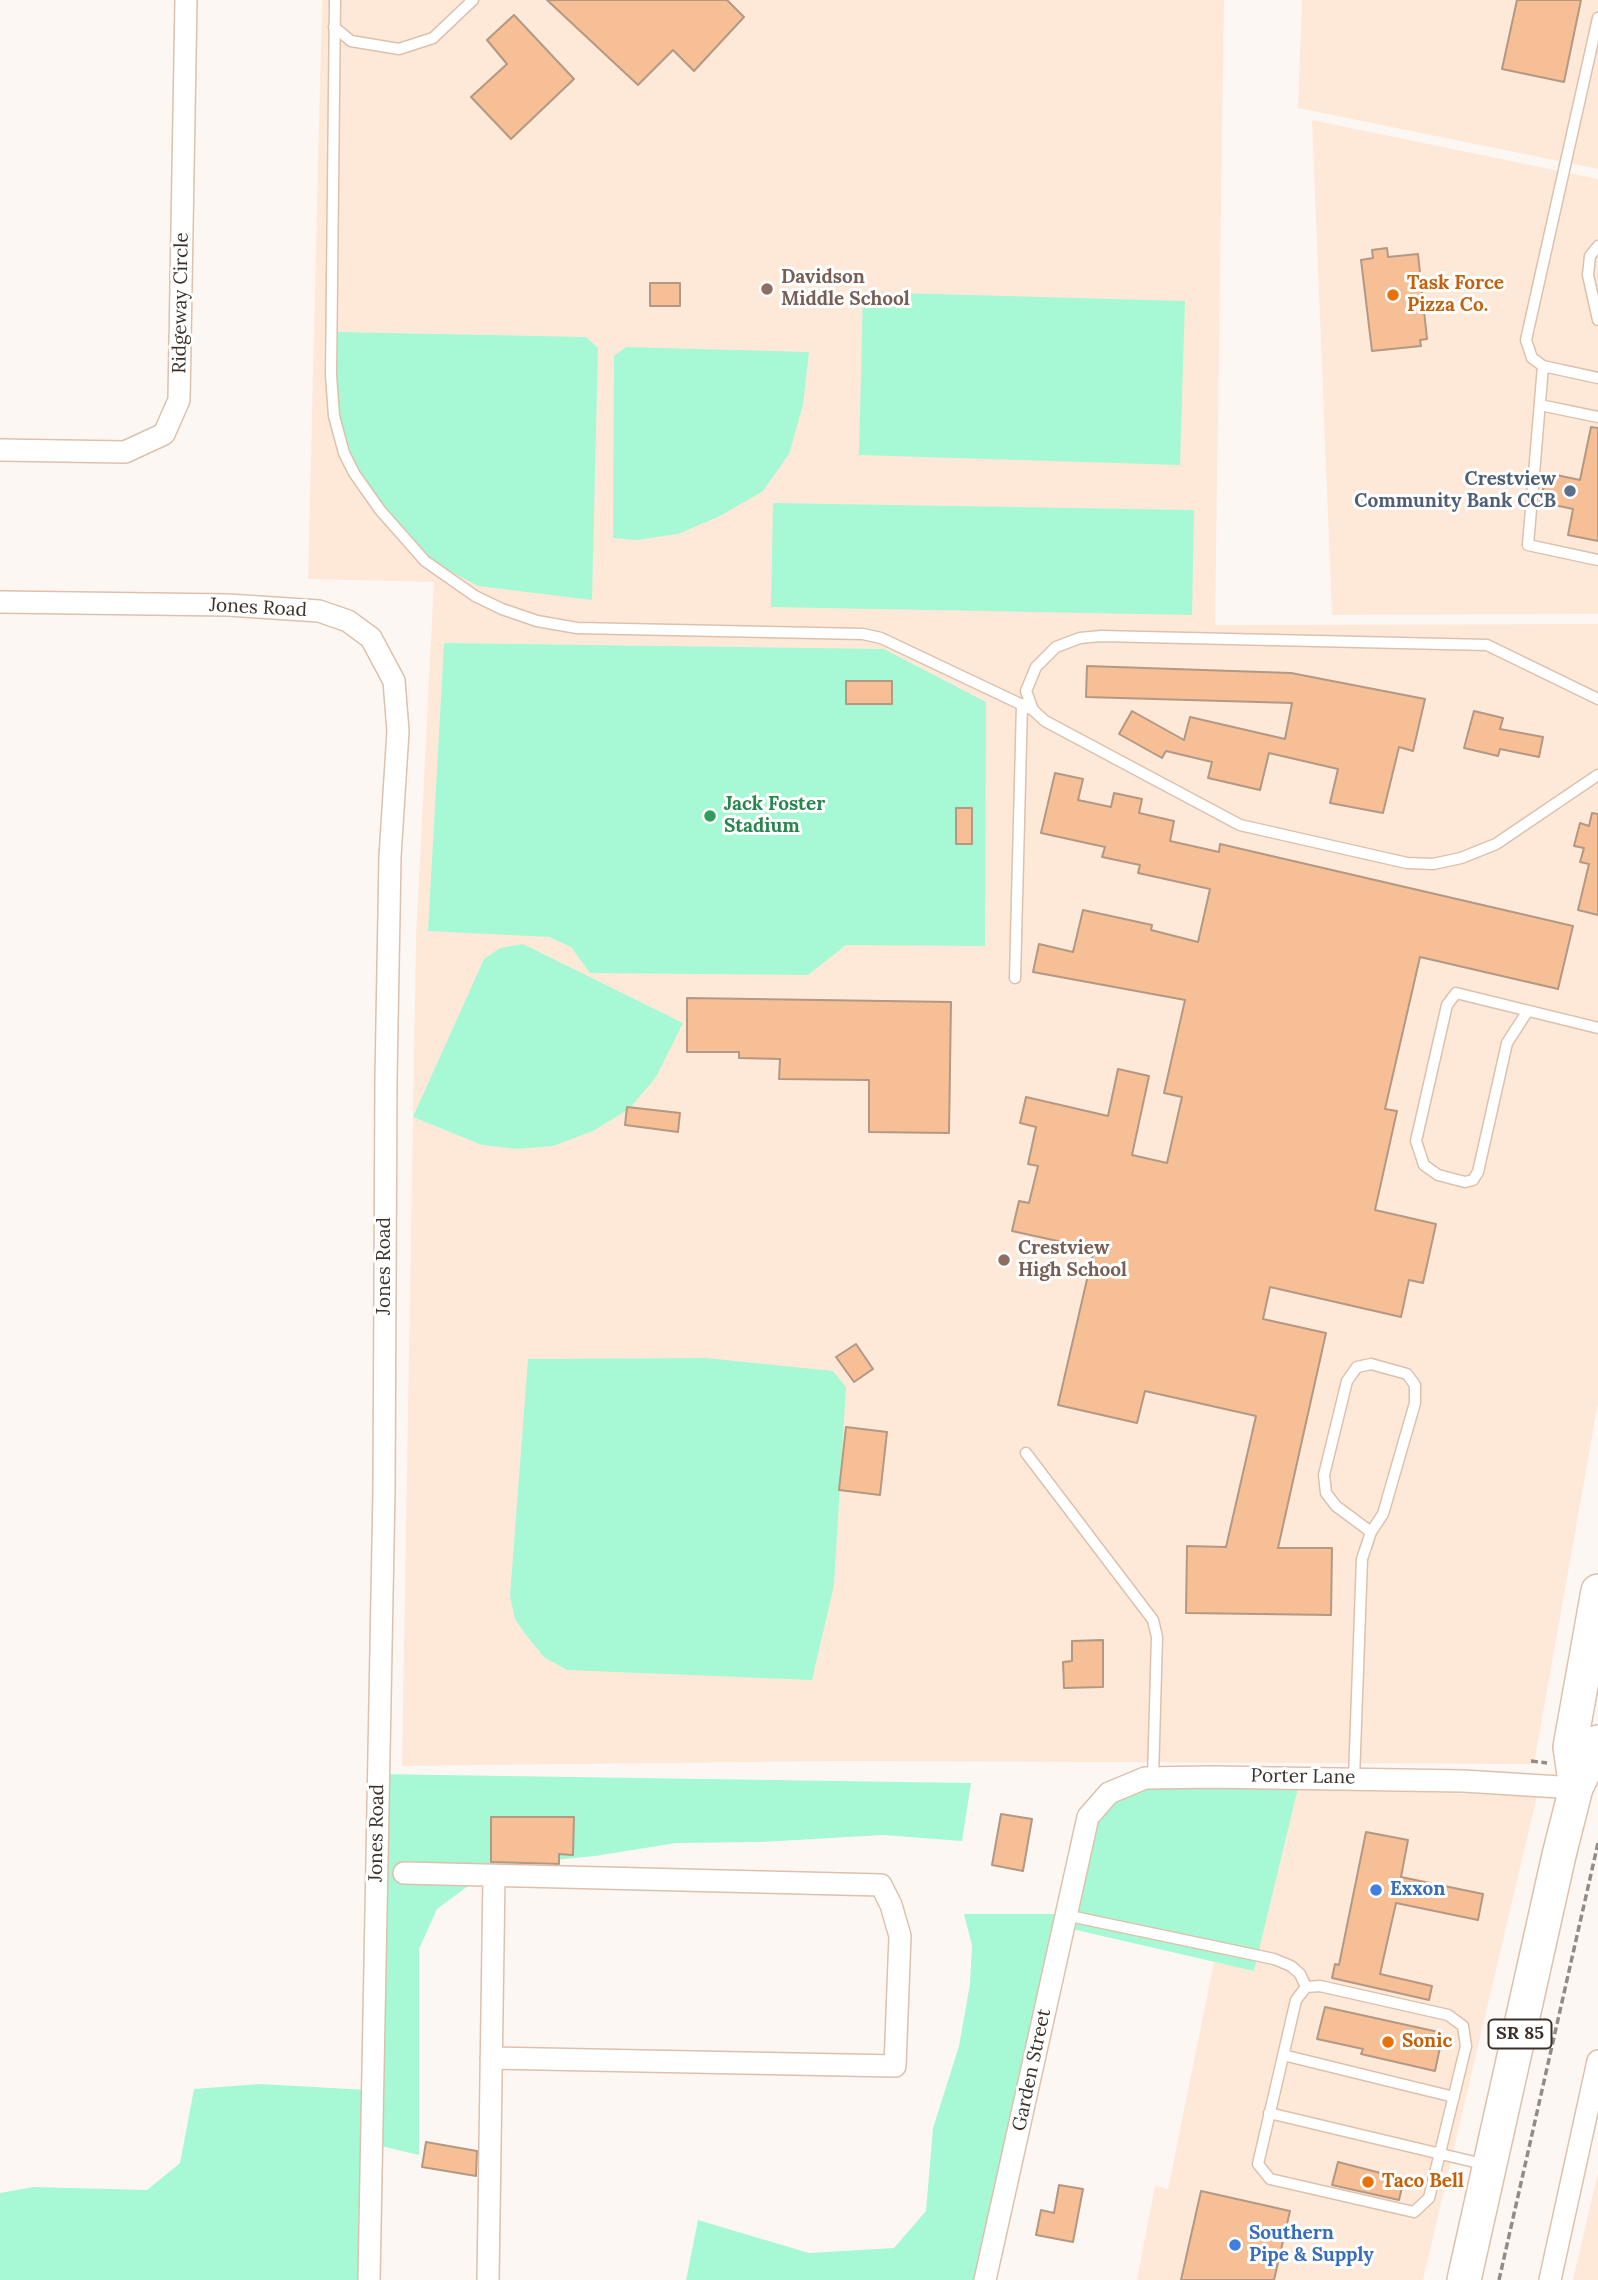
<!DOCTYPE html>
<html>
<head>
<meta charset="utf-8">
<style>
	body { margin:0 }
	canvas { display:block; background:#fdf7f3 }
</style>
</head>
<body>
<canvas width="1598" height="2280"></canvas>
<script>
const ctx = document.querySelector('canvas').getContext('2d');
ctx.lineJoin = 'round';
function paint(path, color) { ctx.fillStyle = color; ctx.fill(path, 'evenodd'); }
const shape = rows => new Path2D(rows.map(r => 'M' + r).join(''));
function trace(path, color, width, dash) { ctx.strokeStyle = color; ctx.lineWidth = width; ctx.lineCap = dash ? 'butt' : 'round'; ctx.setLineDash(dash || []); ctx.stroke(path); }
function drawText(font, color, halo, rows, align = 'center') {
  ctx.font = font + ' Lora,serif'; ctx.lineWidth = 6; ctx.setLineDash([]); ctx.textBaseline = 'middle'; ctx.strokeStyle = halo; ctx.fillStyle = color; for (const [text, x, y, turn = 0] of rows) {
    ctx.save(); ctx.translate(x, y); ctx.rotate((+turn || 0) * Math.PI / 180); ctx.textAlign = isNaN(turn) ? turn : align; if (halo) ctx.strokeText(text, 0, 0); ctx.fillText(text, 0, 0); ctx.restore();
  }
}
paint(shape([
	[322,0,1224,0,1215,625,1598,624,1598,1403,1534,1764,844,1761,402,1766,416,936,434,582,308,579],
	[1302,0,1598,0,1598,169,1298,108],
	[1312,120,1598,179,1598,614,1332,615],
	[1298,1788,1537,1796,1423,2280,1137,2280,1155,2186,1168,2189,1214,1962,1254,1970],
	[1598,2172,1598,2280,1573,2280]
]), '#fee9d9');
paint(shape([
	[863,292,1185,301,1180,465,859,455],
	[337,332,586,337,598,348,592,600,478,586,431,561,385,516,347,453,337,393],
	[626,347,809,352,803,405,789,454,763,491,720,516,678,534,637,540,613,538,614,356],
	[773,503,1194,510,1192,615,771,607],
	[444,643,884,649,986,702,985,946,846,945,808,975,590,973,571,947,549,937,428,931],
	[523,944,683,1023,656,1077,629,1109,593,1131,553,1146,517,1149,482,1145,413,1117,484,959,500,948],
	[706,1358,833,1371,846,1387,834,1585,812,1680,567,1670,544,1657,526,1635,515,1619,510,1596,528,1359],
	[375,1774,971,1783,962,1841,883,1835,761,1842,676,1843,595,1856,495,1866,437,1909,419,1949,419,2155,368,2143,368,2280,0,2280,0,2193,33,2187,147,2190,180,2163,194,2089,260,2084,367,2090],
	[1298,1788,1254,1971,1072,1929,1097,1822,1114,1802,1146,1789],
	[964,1914,1055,1914,975,2280,686,2280,698,2220,809,2253,894,2248,926,2211,933,2128,959,2046,970,1984,972,1945]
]), '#a6f9d4');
const building = shape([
	[547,0,727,0,744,17,694,71,673,50,638,85,547,0],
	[1517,0,1581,0,1564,82,1502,69,1517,0],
	[514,15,574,79,511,139,471,97,507,64,487,40,514,15],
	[1387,248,1388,257,1418,254,1427,339,1420,340,1421,346,1372,351,1361,260,1373,258,1372,250,1387,248],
	[650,283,680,283,680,306,650,306,650,283],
	[1591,427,1598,428,1598,541,1568,535,1573,509,1540,502,1547,473,1580,480,1591,427],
	[1087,666,1291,673,1425,699,1413,751,1399,747,1383,813,1330,803,1338,769,1269,753,1260,790,1208,778,1212,762,1166,751,1162,758,1119,734,1132,711,1184,740,1190,717,1285,739,1292,703,1086,697,1087,666],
	[846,681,892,681,892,704,846,704,846,681],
	[1474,711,1503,718,1500,729,1543,737,1539,757,1500,749,1498,756,1464,748,1474,711],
	[1055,773,1083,779,1078,800,1111,807,1114,793,1142,799,1139,813,1174,821,1170,841,1219,852,1220,844,1573,926,1558,989,1420,957,1385,1109,1397,1111,1375,1210,1436,1224,1423,1283,1409,1280,1401,1317,1270,1287,1263,1319,1326,1333,1278,1548,1332,1548,1331,1615,1186,1613,1187,1546,1226,1547,1256,1416,1145,1391,1137,1423,1058,1405,1094,1249,1012,1231,1019,1201,1029,1203,1038,1166,1028,1164,1036,1127,1020,1123,1026,1097,1108,1116,1118,1069,1149,1076,1132,1155,1167,1163,1182,1097,1164,1093,1185,1000,1033,972,1039,944,1073,952,1083,910,1152,925,1151,930,1198,942,1210,889,1138,873,1140,865,1102,857,1105,847,1041,833,1055,773],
	[956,808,972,808,972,844,956,844,956,808],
	[1592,813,1598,814,1598,915,1578,910,1589,864,1580,862,1584,848,1574,846,1580,823,1589,826,1592,813],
	[687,998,951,1002,949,1133,869,1132,869,1080,779,1079,780,1059,739,1058,739,1052,687,1052,687,998],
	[627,1107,680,1113,678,1132,625,1125,627,1107],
	[856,1344,873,1369,854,1382,836,1357,856,1344],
	[846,1427,887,1432,880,1495,839,1490,846,1427],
	[1103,1640,1103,1687,1064,1688,1063,1662,1072,1661,1072,1641,1103,1640],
	[1001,1814,1032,1819,1023,1871,992,1865,1001,1814],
	[491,1817,574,1817,573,1855,559,1854,559,1864,491,1862,491,1817],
	[1366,1832,1408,1840,1401,1877,1483,1894,1478,1920,1396,1903,1380,1974,1432,1986,1429,2000,1332,1978,1335,1964,1339,1965,1366,1832],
	[1325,2007,1443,2033,1435,2071,1361,2054,1363,2049,1317,2039,1325,2007],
	[426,2142,477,2151,476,2176,422,2167,426,2142],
	[1338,2162,1404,2179,1399,2200,1332,2185,1338,2162],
	[1059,2185,1083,2189,1073,2242,1036,2235,1041,2210,1054,2213,1059,2185],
	[1201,2191,1290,2211,1274,2280,1181,2280,1201,2191]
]);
paint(building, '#f7bf95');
trace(building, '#b39884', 2);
const service = shape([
	[335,0,331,375,334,416,344,453,354,473,380,510,425,561,475,596,502,609,537,621,577,628,863,634,881,638,1033,710],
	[1598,18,1526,340,1532,358,1543,366,1598,378],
	[334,27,351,41,399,49,433,38,473,0],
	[1598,246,1590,256,1588,275,1598,320],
	[1543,366,1528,545,1598,560],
	[1540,405,1598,417],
	[1598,699,1487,645,1101,636,1080,638,1056,647,1036,667,1026,691,1033,710,1045,721,1240,825,1407,863,1433,864,1461,858,1496,844,1598,775],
	[1015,978,1022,704],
	[1527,1012,1507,1043,1478,1172,1473,1180,1465,1182,1438,1175,1424,1165,1416,1141,1447,1005,1456,993,1598,1028],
	[1026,1453,1153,1620,1157,1637,1153,1778],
	[1354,1778,1362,1559,1371,1532,1383,1514,1415,1403,1415,1385,1407,1374,1371,1364,1357,1367,1347,1381,1324,1475,1326,1493,1336,1506,1371,1532],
	[1065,1915,1274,1959,1291,1966,1300,1974,1306,1987],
	[1320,1986,1448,2015,1463,2026,1466,2046,1429,2198,1414,2212,1270,2179,1258,2164,1296,2000,1306,1987,1320,1986],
	[1283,2055,1454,2097],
	[1269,2113,1487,2165]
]);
const minor = shape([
	[0,450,125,452,164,434,179,400,186,0],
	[0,602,228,605,319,611,348,621,371,638,394,681,398,731,390,857,386,1078,384,1490,369,2280],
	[404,1873,881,1885,891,1905,900,1936,895,2066,491,2058],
	[488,2280,494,1877],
	[985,2280,1088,1817,1109,1793,1145,1778,1211,1777,1463,1781,1576,1788],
	[1550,2280,1598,2061]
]);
const primary = shape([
	[1576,1788,1570,1747,1598,1591],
	[1464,2280,1559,1855,1576,1788,1598,1742]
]);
trace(service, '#ddc1ac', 13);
trace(minor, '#ddc1ac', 24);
trace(primary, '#ddc1ac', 36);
trace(shape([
	[1531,1761,1547,1763],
	[1499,2280,1598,1843]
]), '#938b84', 3.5, [7, 3.5]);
trace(service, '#fff', 10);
trace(minor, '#fff', 21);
trace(primary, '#fff', 33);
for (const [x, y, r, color] of [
	[767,289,7,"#8d6e63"],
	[1393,295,7,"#e8710a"],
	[1570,491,7,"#5c6f8a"],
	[710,816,7,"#2e9e5b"],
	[1004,1260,7,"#8d6e63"],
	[1376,1890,7,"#3f7fe0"],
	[1388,2042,7,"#e8710a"],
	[1368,2182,7,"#e8710a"],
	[1235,2245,7,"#3f7fe0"]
]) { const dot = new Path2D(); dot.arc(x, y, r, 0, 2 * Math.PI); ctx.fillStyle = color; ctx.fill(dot); trace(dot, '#fff', 2.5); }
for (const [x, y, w] of [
	[1520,2034,63]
]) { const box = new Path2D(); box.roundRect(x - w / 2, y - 14.5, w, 29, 5); ctx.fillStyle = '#fff'; ctx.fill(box); trace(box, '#3b3028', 2); }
drawText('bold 18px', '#3b3028', null, [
	["SR 85",1520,2034]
]);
drawText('bold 19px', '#785e54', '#fff', [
	["Davidson",781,278],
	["Middle School",781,300],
	["Crestview",1018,1249],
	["High School",1018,1271]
], 'left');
drawText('bold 19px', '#c56008', '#fff', [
	["Task Force",1407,284],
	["Pizza Co.",1407,306],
	["Sonic",1402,2042],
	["Taco Bell",1382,2182]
], 'left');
drawText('19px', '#3b3028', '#fff', [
	["Ridgeway Circle",181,303,-89],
	["Jones Road",258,608,3],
	["Jones Road",385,1266,-90],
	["Porter Lane",1303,1777,1],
	["Jones Road",377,1833,-89],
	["Garden Street",1032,2070,-78]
]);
drawText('bold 19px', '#4e5e75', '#fff', [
	["Crestview",1556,480],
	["Community Bank CCB",1556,502]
], 'right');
drawText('bold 19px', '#27864d', '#fff', [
	["Jack Foster",724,805],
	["Stadium",724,827]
], 'left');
drawText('bold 19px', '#366cbe', '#fff', [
	["Exxon",1390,1890],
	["Southern",1249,2234],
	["Pipe & Supply",1249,2256]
], 'left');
</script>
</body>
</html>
